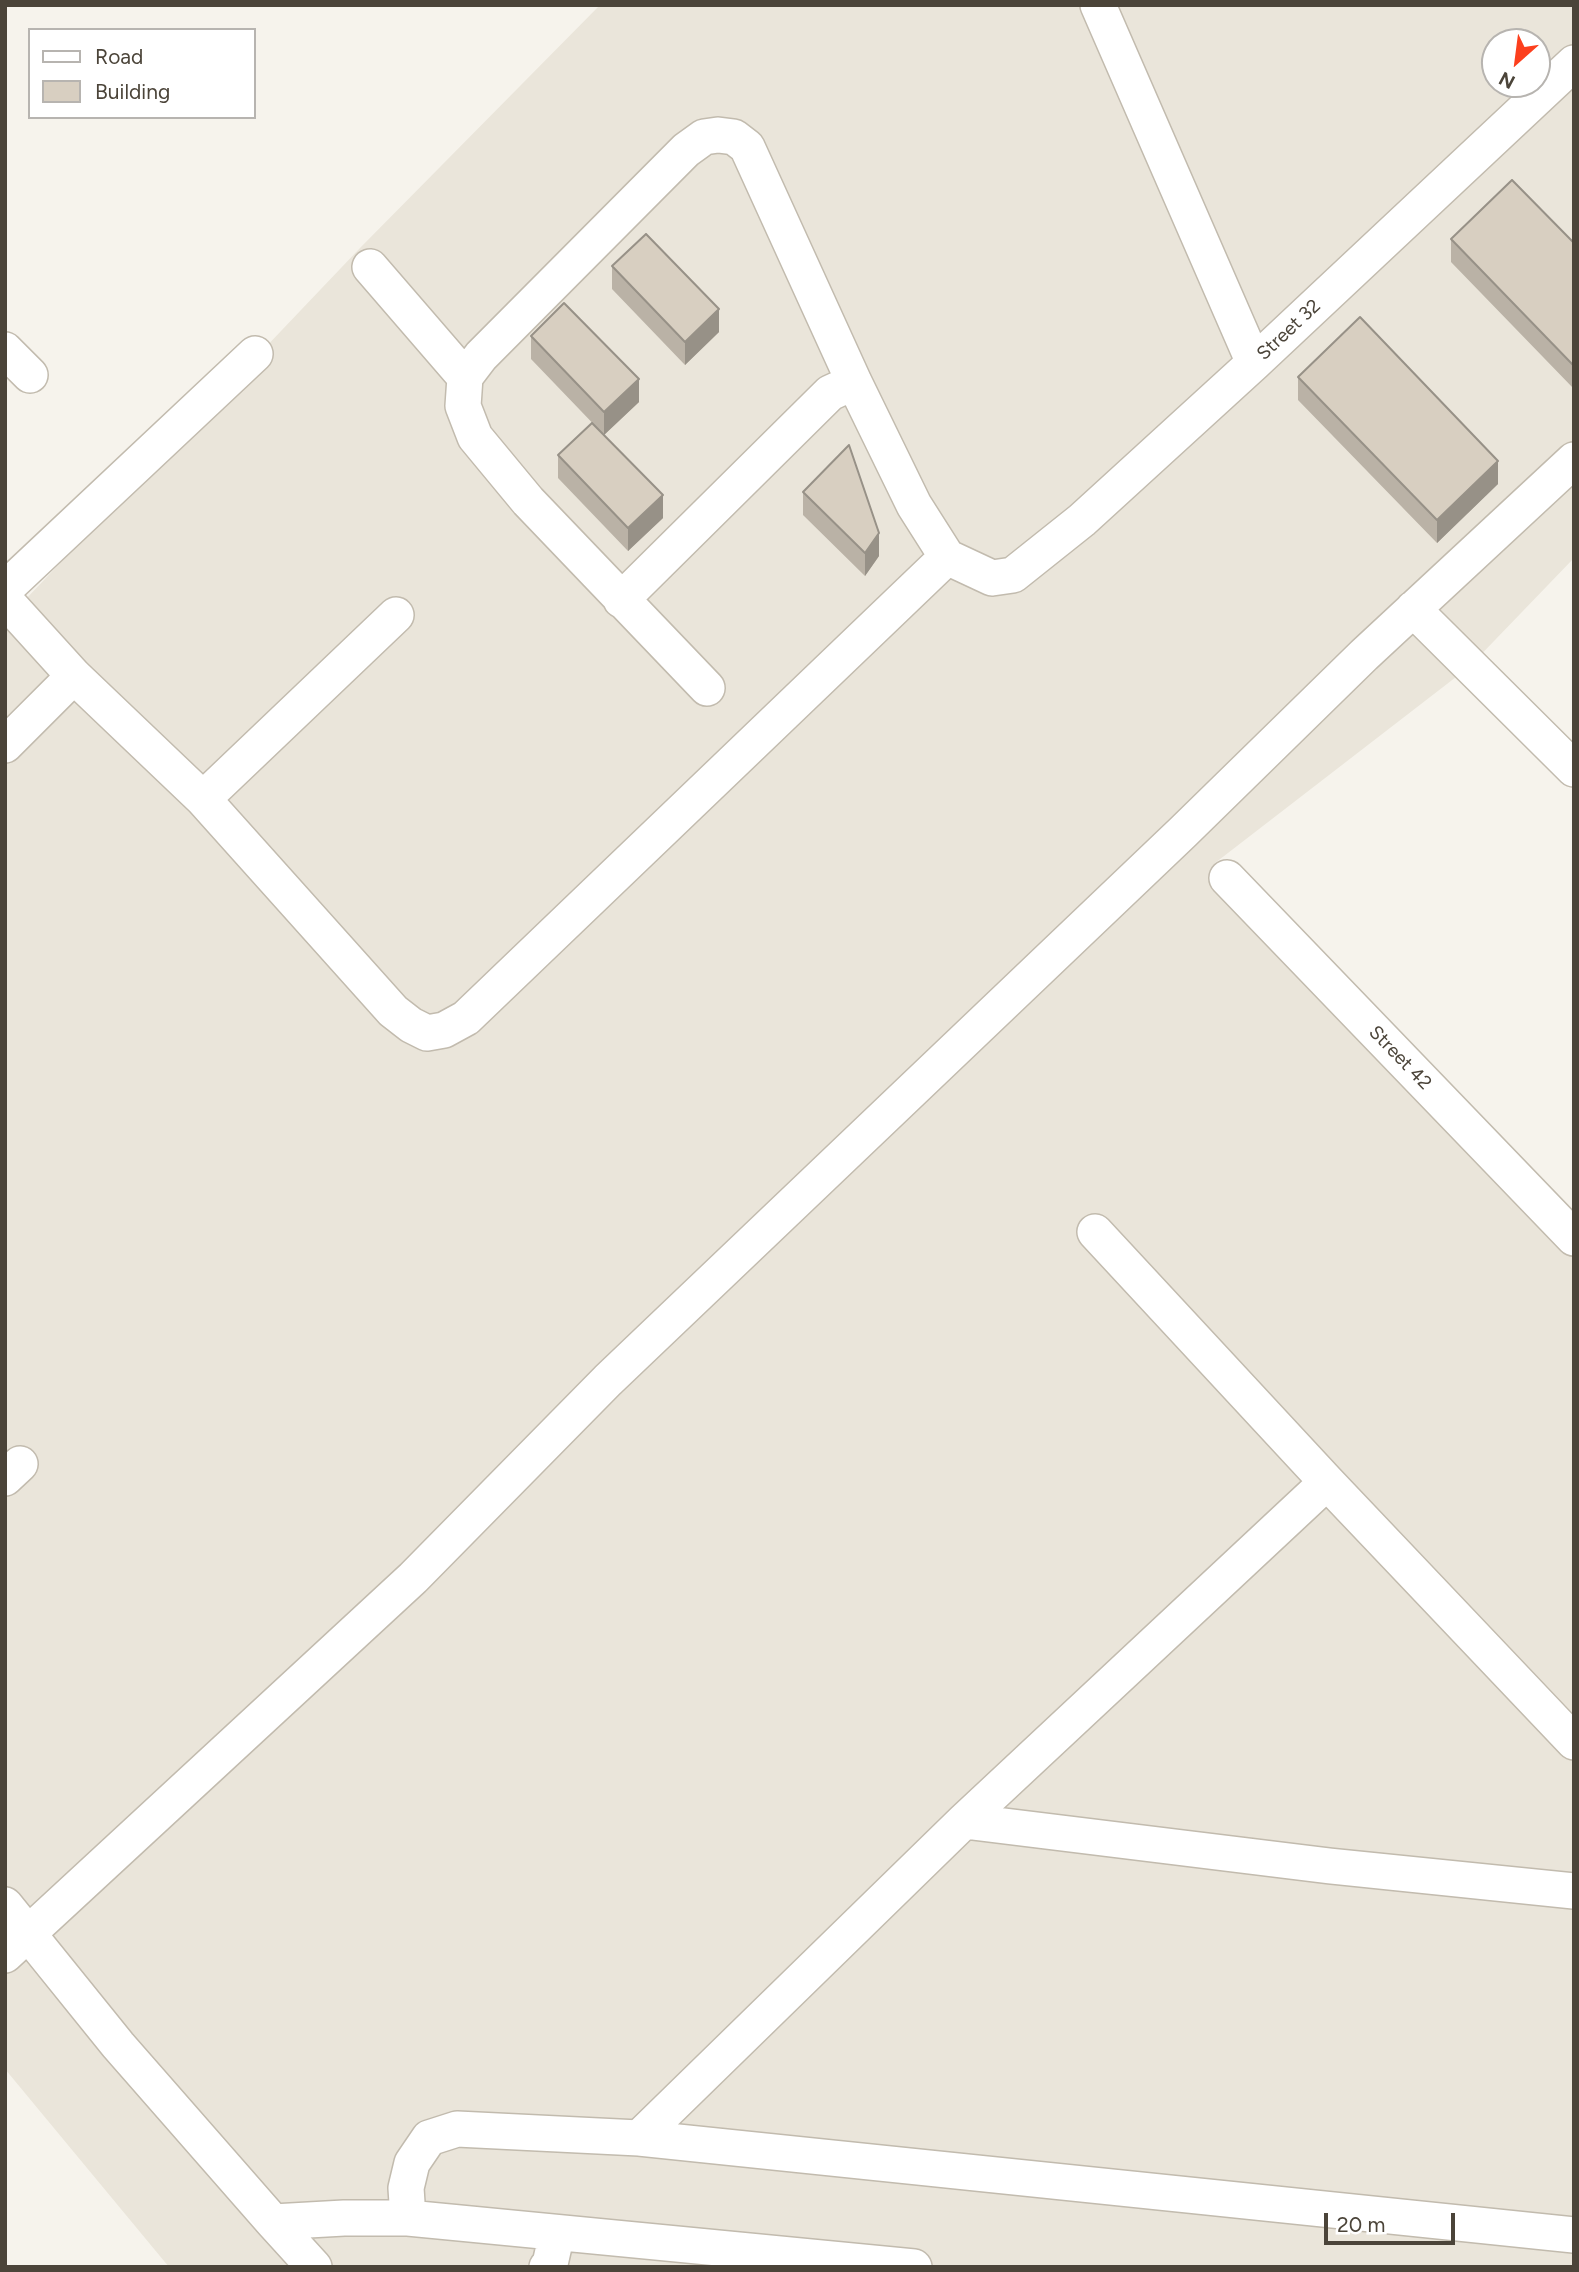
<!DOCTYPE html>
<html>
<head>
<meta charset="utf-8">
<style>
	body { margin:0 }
	#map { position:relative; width:1579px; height:2272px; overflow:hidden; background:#f6f3ec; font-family:Figtree,sans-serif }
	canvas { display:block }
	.frame { position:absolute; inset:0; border:7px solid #4b4439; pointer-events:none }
	.legend { position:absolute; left:28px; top:28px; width:228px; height:91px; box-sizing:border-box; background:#fff; border:2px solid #b7b4b0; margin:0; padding:9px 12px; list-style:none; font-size:21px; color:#4b4439 }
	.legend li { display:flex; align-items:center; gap:14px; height:35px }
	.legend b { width:35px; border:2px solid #b7b4b0 }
	.north { position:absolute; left:1481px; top:28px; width:70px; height:70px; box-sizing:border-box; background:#fff; border:2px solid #b7b4b0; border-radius:50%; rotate:208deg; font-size:19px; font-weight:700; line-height:28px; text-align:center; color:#4b4439 }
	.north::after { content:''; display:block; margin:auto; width:24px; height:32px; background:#fc3f1d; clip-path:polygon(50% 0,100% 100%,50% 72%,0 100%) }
	.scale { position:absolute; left:1324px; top:2213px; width:131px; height:32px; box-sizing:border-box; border:4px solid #4b4439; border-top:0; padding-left:9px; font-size:21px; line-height:24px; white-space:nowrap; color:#4b4439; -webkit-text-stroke:5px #fff; paint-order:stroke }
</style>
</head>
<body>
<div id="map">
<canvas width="1579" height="2272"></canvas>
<div class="frame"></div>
<ul class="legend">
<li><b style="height:9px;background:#fff"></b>Road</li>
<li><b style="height:19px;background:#d8cfc1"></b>Building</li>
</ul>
<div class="north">N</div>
<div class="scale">20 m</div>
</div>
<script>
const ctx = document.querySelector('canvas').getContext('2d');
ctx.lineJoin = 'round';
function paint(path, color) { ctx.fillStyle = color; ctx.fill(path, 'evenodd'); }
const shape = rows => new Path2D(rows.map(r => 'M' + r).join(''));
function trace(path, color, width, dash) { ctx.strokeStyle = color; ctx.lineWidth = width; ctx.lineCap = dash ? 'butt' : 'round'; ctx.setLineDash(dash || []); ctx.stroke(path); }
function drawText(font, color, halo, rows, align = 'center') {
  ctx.font = font + ' Figtree,sans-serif'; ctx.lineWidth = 5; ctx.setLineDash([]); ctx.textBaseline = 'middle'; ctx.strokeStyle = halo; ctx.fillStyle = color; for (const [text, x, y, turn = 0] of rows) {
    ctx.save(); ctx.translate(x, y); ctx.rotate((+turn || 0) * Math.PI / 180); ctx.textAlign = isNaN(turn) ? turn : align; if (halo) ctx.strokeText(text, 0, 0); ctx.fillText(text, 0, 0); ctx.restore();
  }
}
paint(shape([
	[600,5,1574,5,1574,558,1469,667,1215,863,1574,1240,1574,2267,169,2267,5,2069,5,621,360,248],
	[1495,42,1537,42,1537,84,1495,84]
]), '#eae5da');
const minor = shape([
	[1098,5,1254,363],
	[370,267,465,377],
	[5,350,30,375],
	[5,589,255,354],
	[5,600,74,676,203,799,393,1011,411,1025,427,1033,444,1030,466,1018,947,557],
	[621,600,830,393,854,382],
	[1413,609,1574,769],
	[707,688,528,501,475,437,463,406,465,377,481,356,686,150,704,137,718,135,734,137,747,147,854,382,914,505,947,557,992,578,1013,575,1082,520,1254,363,1574,63],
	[5,745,74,676],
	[203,799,396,615],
	[1227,878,1574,1238],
	[1095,1232,1327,1482,1574,1742],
	[5,1478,20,1464],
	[964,1821,1330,1866,1574,1891],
	[5,1905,118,2045,273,2222,344,2218,408,2218,914,2267],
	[5,1955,413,1578,608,1380,1183,832,1364,655,1574,460],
	[639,2138,964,1821,1327,1482],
	[408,2218,406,2188,412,2163,429,2138,457,2129,639,2138,1574,2235],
	[273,2222,314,2267],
	[547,2267,550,2264,557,2233]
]);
trace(minor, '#c2bbae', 38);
trace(minor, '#fff', 35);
paint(shape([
	[1451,239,1574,243,1574,389,1451,262],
	[612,266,719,332,685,365,612,289],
	[531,336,639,402,604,435,531,359],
	[1298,377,1498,484,1437,543,1298,400],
	[558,455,663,518,628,551,558,478],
	[803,492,879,556,865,576,803,515]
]), '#bab2a6');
paint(shape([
	[719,309,719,332,685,365,685,342],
	[639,379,639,402,604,435,604,412],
	[1498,461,1498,484,1437,543,1437,520],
	[663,495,663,518,628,551,628,528],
	[879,533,879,556,865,576,865,553]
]), '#979187');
const building = shape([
	[1512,180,1574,243,1574,366,1451,239,1512,180],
	[646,234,719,309,685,342,612,266,646,234],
	[564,303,639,379,604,412,531,336,564,303],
	[1360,317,1498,461,1437,520,1298,377,1360,317],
	[592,423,663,495,628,528,558,455,592,423],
	[849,445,879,533,865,553,803,492,849,445]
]);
paint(building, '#d8cfc1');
trace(building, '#979187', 2);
drawText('19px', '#4b4439', '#fff', [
	["Street 32",1289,330,-43],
	["Street 42",1400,1058,46]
]);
</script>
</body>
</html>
